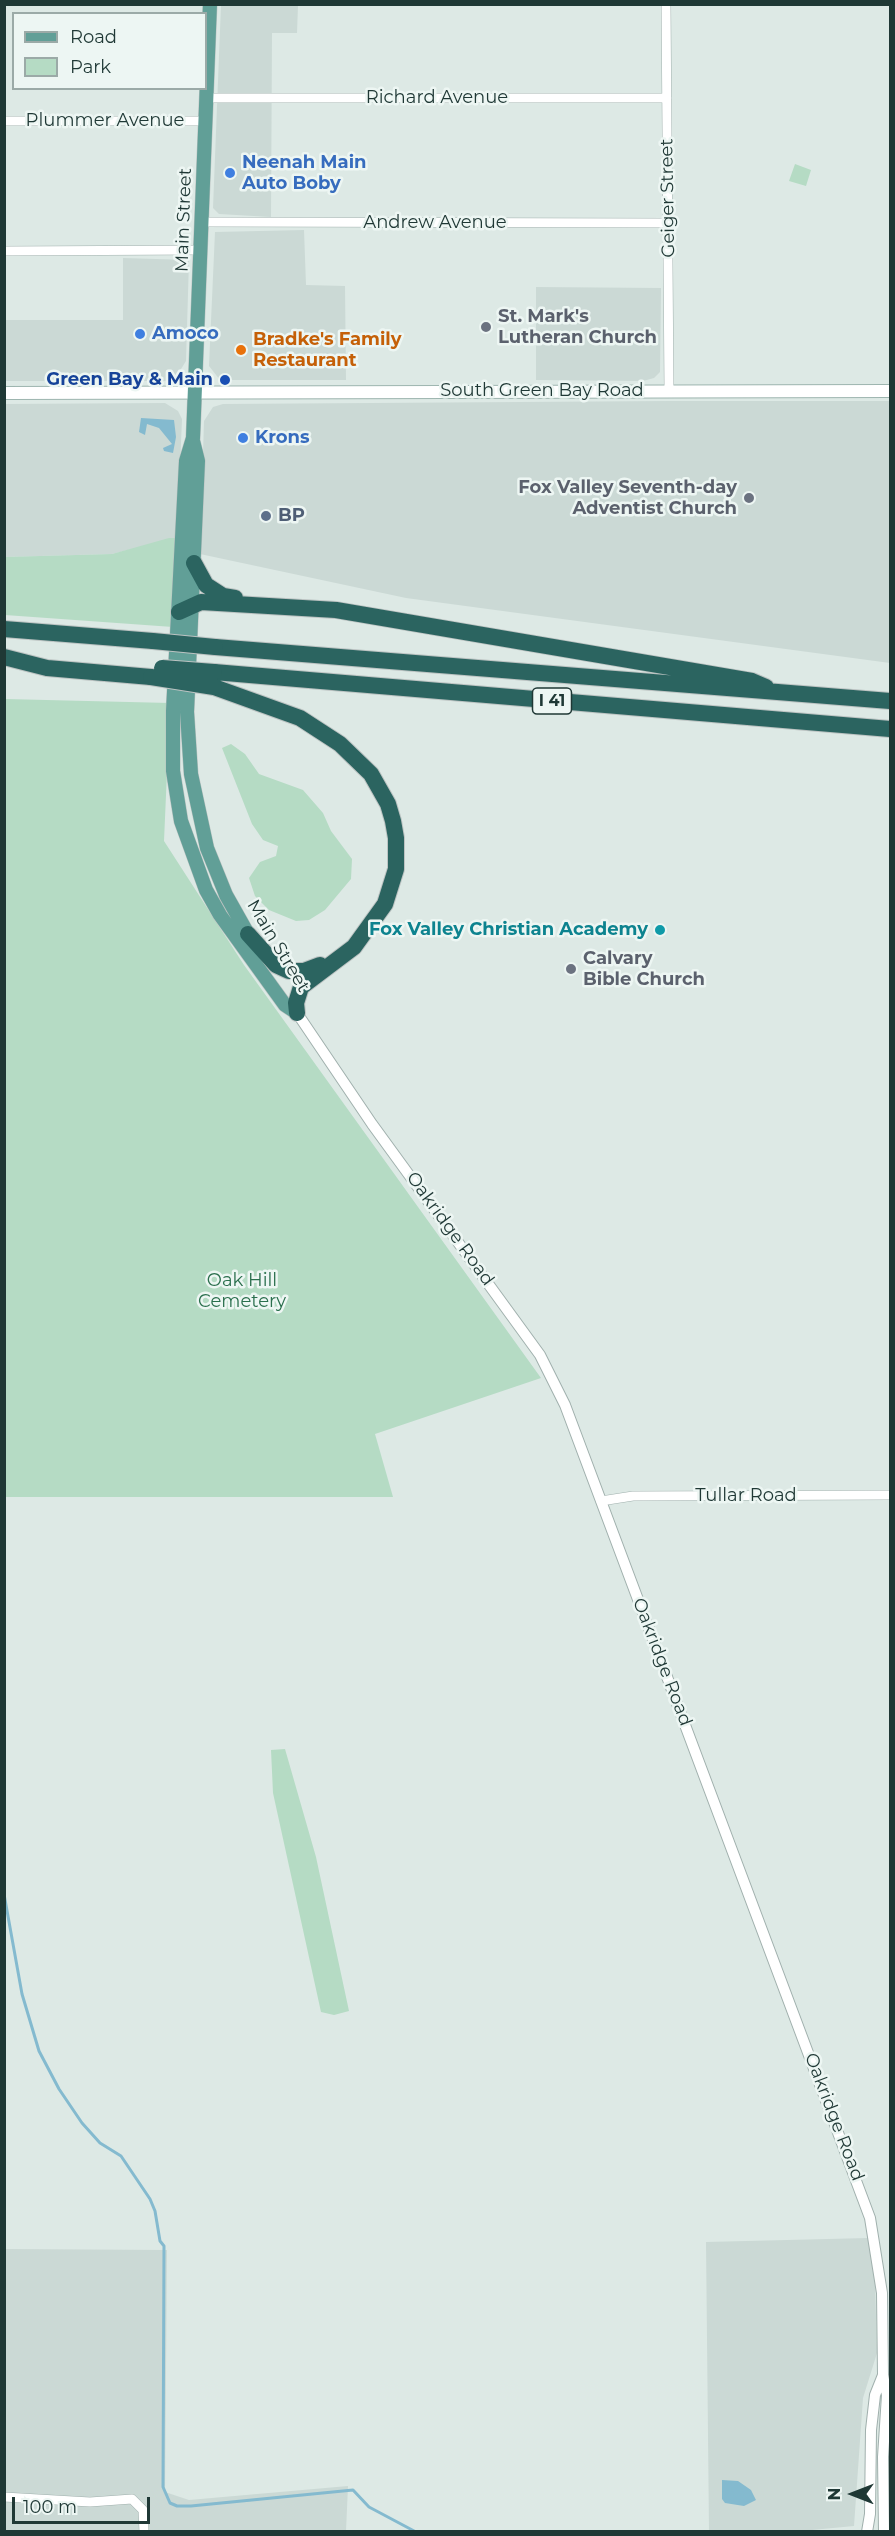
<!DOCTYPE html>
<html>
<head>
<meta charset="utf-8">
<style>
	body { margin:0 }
	#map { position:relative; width:895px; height:2536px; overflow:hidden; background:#dde9e5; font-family:Montserrat,sans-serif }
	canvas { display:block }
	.frame { position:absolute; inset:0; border:6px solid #1f3835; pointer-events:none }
	.legend { position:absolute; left:12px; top:12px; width:195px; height:78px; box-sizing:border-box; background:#edf6f3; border:2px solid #9baaa7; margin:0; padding:8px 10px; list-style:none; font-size:18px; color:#1f3835 }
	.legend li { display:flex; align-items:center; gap:12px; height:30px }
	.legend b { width:30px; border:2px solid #9baaa7 }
	.north { position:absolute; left:823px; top:2464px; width:60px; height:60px; -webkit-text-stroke:4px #edf6f3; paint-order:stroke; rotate:270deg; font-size:16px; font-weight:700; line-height:24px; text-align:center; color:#1f3835 }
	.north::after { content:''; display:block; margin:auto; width:21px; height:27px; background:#1f3835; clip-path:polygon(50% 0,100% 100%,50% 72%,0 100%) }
	.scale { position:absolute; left:12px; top:2497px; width:138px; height:27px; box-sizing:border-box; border:3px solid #1f3835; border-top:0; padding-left:8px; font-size:18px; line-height:21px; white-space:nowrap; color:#1f3835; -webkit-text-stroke:4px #edf6f3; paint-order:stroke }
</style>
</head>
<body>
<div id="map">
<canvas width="895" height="2536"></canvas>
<div class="frame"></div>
<ul class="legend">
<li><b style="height:8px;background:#619f97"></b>Road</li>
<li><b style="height:16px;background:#b5dbc4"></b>Park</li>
</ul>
<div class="north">N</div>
<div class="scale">100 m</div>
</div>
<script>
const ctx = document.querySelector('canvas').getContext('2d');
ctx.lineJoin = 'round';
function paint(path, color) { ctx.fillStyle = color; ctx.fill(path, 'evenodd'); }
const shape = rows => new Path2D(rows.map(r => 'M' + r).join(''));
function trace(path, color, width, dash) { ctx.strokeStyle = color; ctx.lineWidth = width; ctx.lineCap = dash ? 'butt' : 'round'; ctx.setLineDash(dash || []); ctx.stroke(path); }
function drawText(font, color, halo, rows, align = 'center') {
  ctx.font = font + ' Montserrat,sans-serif'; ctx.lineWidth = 5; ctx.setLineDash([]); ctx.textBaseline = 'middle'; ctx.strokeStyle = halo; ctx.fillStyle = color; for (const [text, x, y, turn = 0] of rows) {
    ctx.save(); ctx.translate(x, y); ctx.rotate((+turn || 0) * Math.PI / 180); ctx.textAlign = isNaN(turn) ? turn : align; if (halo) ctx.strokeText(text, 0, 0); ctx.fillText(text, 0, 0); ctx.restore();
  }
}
paint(shape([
	[221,5,298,5,297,33,272,33,271,217,219,214,213,208],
	[304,230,306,285,345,286,346,380,220,380,209,366,215,232],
	[123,258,189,260,186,361,176,377,169,381,5,381,5,320,123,320],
	[536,287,661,288,660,372,654,378,643,381,536,380],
	[669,401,890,401,890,663,406,598,200,554,204,421,213,407,223,404],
	[165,403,178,411,182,419,177,538,112,554,5,557,4,404],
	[868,2238,875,2280,877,2353,863,2398,854,2526,791,2532,709,2531,706,2242],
	[5,2249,167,2250,165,2492,189,2500,348,2486,346,2531,5,2532]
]), '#cbd9d5');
paint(shape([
	[795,164,811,170,806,186,789,181],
	[169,538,177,538,173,627,5,615,4,557,112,554],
	[5,699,170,703,164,841,244,965,541,1378,375,1434,393,1497,5,1497],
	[231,744,245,754,259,774,303,790,323,813,331,831,352,859,351,879,325,910,309,920,296,921,269,910,255,896,249,878,260,862,276,856,278,846,263,840,252,824,222,748],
	[285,1749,316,1857,349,2011,334,2015,321,2012,273,1793,271,1750]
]), '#b5dbc4');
paint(shape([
	[141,418,174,420,176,437,173,453,164,451,163,448,172,444,159,428,147,424,145,435,139,432],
	[722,2480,738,2481,751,2490,756,2500,744,2506,725,2503,722,2499]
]), '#84bacf');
trace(shape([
	[4,1894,22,1994,39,2051,59,2089,82,2123,100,2143,121,2156,150,2199,155,2211,160,2241,164,2246,163,2487,170,2503,177,2506,191,2506,353,2490,369,2507,416,2532]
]), '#84bacf', 3);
const minor = shape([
	[666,4,669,391],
	[207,98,667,98],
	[4,121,206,121],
	[202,222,668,223],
	[4,251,201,250],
	[601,1501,633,1496,890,1495],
	[4,2497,90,2502,132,2499,143,2510,144,2532]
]);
const tertiary = shape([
	[297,1013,372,1124,540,1355,565,1405,870,2218,882,2293,883,2375,887,2395,883,2457,884,2532],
	[867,2532,870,2514,871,2430,875,2395,883,2375]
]);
const secondary = shape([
	[4,393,890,391]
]);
const primary = shape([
	[210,4,193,438,186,461,173,711,173,771,181,821,206,890,220,915,285,1005,297,1013],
	[193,441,198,461,187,712,191,774,207,848,226,895,253,943]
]);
const motorway = shape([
	[194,563,206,585,223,596,235,598],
	[179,612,201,602,336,610,752,681,766,687],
	[4,629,153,641],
	[215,647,890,701],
	[4,657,47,668,151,677],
	[214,672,890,729],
	[214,687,300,718,340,744,371,774,388,804,393,821,396,838,396,869,385,904,354,947,301,987,296,1003,297,1013],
	[248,934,276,965,289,971,304,971,320,965]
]);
trace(minor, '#a0b0ad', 10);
trace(tertiary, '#a0b0ad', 12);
trace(secondary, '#9db5af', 14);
trace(primary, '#bcc3c2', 15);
trace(motorway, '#bcc3c2', 18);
trace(minor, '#fff', 9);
trace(tertiary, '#fff', 10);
trace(secondary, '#fff', 12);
trace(primary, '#619f97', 14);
trace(motorway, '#2b6460', 16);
const motorwayBridge = shape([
	[153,641,215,647],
	[162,668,214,672],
	[151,677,214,687]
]);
trace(motorwayBridge, '#bcc3c2', 18, []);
trace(motorwayBridge, '#2b6460', 16);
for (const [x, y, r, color] of [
	[230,173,6,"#3f7fe0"],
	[486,327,6,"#6b7280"],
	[140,334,6,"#3f7fe0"],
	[241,350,6,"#e8710a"],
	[225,380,6,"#1a4fb4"],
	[243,438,6,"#3f7fe0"],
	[749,498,6,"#6b7280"],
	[266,516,6,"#5c6f8a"],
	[660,930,6,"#0f9aa8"],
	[571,969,6,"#6b7280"]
]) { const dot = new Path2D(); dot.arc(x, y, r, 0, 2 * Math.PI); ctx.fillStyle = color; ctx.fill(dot); trace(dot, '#edf6f3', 2); }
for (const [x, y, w] of [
	[552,701,39]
]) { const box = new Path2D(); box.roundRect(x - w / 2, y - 13, w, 26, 4.5); ctx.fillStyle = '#edf6f3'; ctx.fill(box); trace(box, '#1f3835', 1.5); }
drawText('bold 16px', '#1f3835', null, [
	["I 41",552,701]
]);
drawText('18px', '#1f3835', '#edf6f3', [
	["Richard Avenue",437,98],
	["Plummer Avenue",105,121],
	["Geiger Street",668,198,-91],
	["Main Street",184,220,-88],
	["Andrew Avenue",435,223],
	["South Green Bay Road",542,391],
	["Main Street",278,946,59],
	["Oakridge Road",450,1229,54],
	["Tullar Road",746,1496],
	["Oakridge Road",662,1662,69],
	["Oakridge Road",834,2117,69]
]);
drawText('bold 18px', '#366cbe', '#edf6f3', [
	["Neenah Main",242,163],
	["Auto Boby",242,184],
	["Amoco",152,334],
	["Krons",255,438]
], 'left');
drawText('bold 18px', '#5b616d', '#edf6f3', [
	["St. Mark's",498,317],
	["Lutheran Church",498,338],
	["Fox Valley Seventh-day",737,488,"right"],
	["Adventist Church",737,509,"right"],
	["Calvary",583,959],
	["Bible Church",583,980]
], 'left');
drawText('bold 18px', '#c56008', '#edf6f3', [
	["Bradke's Family",253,340],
	["Restaurant",253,361]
], 'left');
drawText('bold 18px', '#164399', '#edf6f3', [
	["Green Bay & Main",213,380]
], 'right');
drawText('bold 18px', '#4e5e75', '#edf6f3', [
	["BP",278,516]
], 'left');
drawText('bold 18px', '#0d838f', '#edf6f3', [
	["Fox Valley Christian Academy",648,930]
], 'right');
drawText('18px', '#2a6f4d', '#edf6f3', [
	["Oak Hill",242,1281],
	["Cemetery",242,1302]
]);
</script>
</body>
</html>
